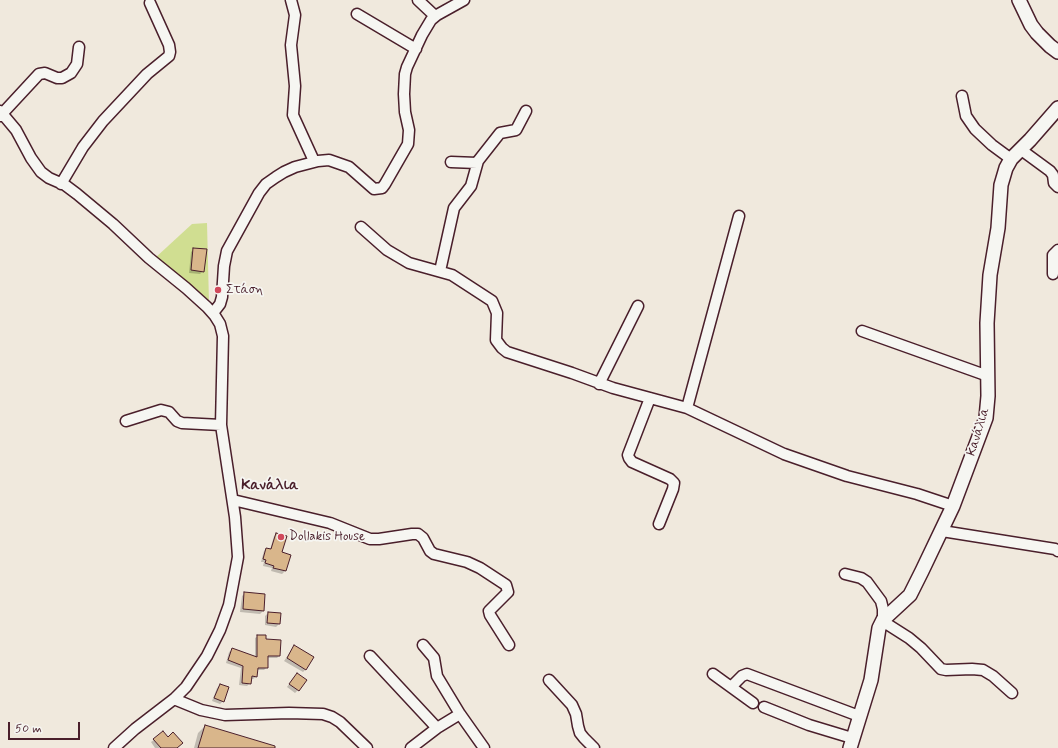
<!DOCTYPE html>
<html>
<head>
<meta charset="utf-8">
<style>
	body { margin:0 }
	#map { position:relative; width:1058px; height:748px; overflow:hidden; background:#f0e9dd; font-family:Mynerve,sans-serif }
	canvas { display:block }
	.scale { position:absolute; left:8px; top:722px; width:72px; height:18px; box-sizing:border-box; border:2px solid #4a1f2b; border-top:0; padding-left:5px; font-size:12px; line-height:14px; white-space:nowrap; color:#4a1f2b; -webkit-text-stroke:3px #f6f6f2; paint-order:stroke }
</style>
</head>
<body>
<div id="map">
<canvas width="1058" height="748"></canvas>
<div class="scale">50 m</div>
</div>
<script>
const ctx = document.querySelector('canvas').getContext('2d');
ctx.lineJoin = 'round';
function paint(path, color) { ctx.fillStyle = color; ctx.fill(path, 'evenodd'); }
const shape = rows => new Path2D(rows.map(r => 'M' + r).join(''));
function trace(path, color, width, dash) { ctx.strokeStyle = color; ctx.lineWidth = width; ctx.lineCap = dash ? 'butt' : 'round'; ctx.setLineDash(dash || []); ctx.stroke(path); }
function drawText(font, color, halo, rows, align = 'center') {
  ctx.font = font + ' Mynerve,sans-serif'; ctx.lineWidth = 3.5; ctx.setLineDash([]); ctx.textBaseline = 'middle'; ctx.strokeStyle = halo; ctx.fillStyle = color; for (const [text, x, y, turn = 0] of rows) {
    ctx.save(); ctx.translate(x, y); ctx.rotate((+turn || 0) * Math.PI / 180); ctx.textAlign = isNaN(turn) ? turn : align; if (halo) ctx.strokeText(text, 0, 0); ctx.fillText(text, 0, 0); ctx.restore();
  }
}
paint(shape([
	[207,223,209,303,155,258,192,224]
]), '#d0de91');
paint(shape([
	[194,249,203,271,200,274,189,273,191,252],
	[277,534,281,553,290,556,285,571,282,574,271,571,272,568,263,566,264,562,261,562,264,551,266,549,270,550,274,536],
	[245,593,263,611,260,614,240,612,242,596],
	[268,613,279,624,276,627,265,625,265,616],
	[258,636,265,640,279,656,277,658,267,658,267,667,264,670,257,670,256,677,253,679,250,679,250,683,247,686,239,685,241,668,226,663,229,652,232,650,255,657,255,638],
	[294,647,306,669,303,672,284,661],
	[294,677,298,690,295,693,287,687],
	[220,685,223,701,220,704,212,701,217,688],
	[205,726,263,748,194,748,198,733],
	[154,740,176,748,155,748,151,742]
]), '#0003');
const building = shape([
	[193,248,207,249,204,272,191,270,193,248],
	[276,533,287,536,282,552,291,555,286,571,273,568,274,566,265,563,266,560,263,559,266,548,271,549,276,533],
	[244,592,265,594,264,611,243,609,244,592],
	[268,612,281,613,280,624,267,623,268,612],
	[257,635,266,635,266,639,281,640,280,656,268,656,268,668,258,668,257,677,252,676,251,684,242,683,243,666,228,660,232,648,257,657,257,635],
	[294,645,314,657,306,670,287,658,294,645],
	[297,673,307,680,299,691,289,684,297,673],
	[220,684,229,687,224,702,214,698,220,684],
	[205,725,275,746,275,748,198,748,205,725],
	[163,731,168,737,173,732,183,743,177,748,161,748,153,739,163,731]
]);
paint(building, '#d9b68b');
trace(building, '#4a1f2b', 1);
const minor = shape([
	[291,0,295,15,291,45,295,86,293,115,314,161],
	[418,0,435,16],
	[357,14,416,49],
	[962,96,966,116,975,129,992,145,1011,159],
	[0,111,16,130,31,158,41,172,49,178,65,185,77,194,113,224,149,258,186,288,207,307,215,316,220,324,223,336,221,425,235,517,238,557,229,605,220,630,207,656,186,687,174,699,135,729,114,748],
	[0,116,39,74,45,73,57,78,62,78,71,73,77,64,79,47],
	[1020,149,1050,171,1053,175,1054,183,1058,187],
	[451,162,477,163],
	[61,184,83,147,103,121,147,74,169,56,170,52,169,45,150,3],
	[361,227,387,250,409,263,452,275,492,301,497,313,496,340,502,348,507,352,572,373,613,388,687,408,784,454,847,476,917,494,953,506],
	[440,271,454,208,471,186,478,161,500,133,516,130,526,111],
	[1053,274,1053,255,1058,250],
	[213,313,220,304,222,297,224,266,227,251,259,193,266,184,276,177,284,172,295,167,318,161,329,160,349,167,374,189,382,188,385,184,408,144,409,130,405,112,404,94,405,74,407,67,422,35,431,20,437,15,464,0],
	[862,331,988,376],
	[599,384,638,306],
	[650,398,628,455,629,458,632,462,670,479,674,483,673,489,659,524],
	[687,408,739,216],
	[126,421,161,410,169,412,177,421,182,423,221,425],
	[233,500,330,523,370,539,379,539,412,534,418,534,423,538,430,551,434,554,467,562,480,568,506,585,508,592,489,611,490,615,509,645],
	[942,531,1055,549,1058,551],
	[845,574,861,578,867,582,881,601,883,609,883,620,887,624,909,638,921,648,941,669,946,670,972,669,983,670,993,676,1012,693],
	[423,645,434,658,437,676,460,714],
	[370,656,437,728],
	[713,674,753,703],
	[549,680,572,705,576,714,578,726,580,733,584,738,594,748],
	[731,687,742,676,747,674,859,716],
	[174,699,201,710,225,715,289,713,323,714,332,717,340,722,367,748],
	[764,707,809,725,852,738],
	[411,748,437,728,460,714,484,748]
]);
const major = shape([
	[1019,0,1031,25,1037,33,1050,46,1058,52],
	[850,748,871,680,879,628,883,620,910,595,922,571,953,506,986,418,988,396,987,323,990,275,998,228,1001,185,1006,168,1011,159,1030,140,1058,108]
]);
trace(minor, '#4a1f2b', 13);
trace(major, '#4a1f2b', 16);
trace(minor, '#f6f6f2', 10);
trace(major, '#f6f6f2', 13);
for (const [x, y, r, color] of [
	[218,290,4,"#d1495b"],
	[281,537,4,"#d1495b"]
]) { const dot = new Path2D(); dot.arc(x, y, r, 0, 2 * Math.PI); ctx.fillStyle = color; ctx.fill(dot); trace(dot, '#f6f6f2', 1.5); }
drawText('13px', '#4a1f2b', '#f6f6f2', [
	["Στάση",226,290],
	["Dollakis House",289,537]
], 'left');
drawText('13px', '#4a1f2b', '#f6f6f2', [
	["Κανάλια",979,432,-73]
]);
drawText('bold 15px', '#4a1f2b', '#f6f6f2', [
	["Κανάλια",270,486]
]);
</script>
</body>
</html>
